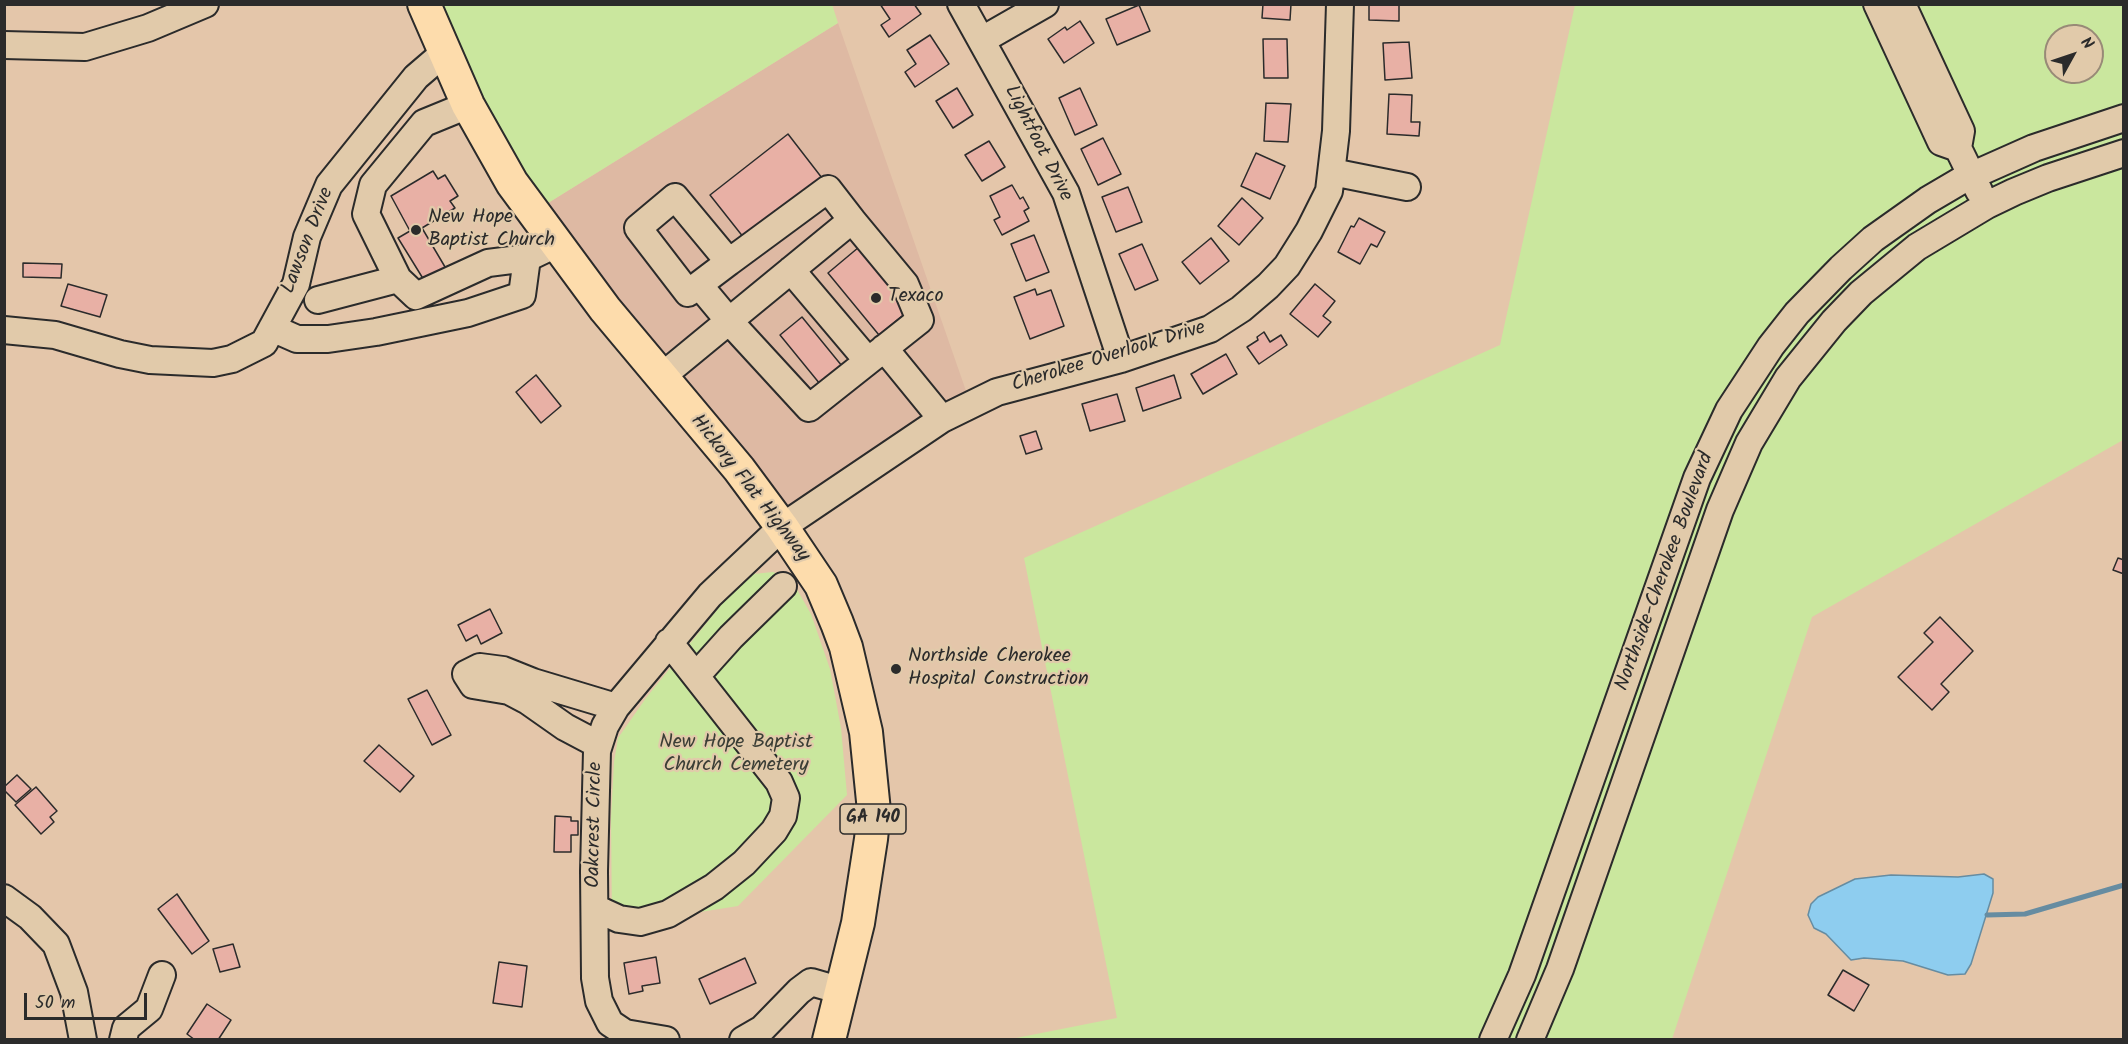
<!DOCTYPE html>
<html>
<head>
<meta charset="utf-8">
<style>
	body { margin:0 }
	#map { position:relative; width:2128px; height:1044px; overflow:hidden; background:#e4c6aa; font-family:Kalam,sans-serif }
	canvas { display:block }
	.frame { position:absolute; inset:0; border:6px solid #2b2b2b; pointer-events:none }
	.north { position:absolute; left:2044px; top:24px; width:60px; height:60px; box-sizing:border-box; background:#e1caaa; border:2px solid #988a77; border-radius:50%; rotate:50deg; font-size:16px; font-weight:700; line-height:24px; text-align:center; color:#2b2b2b }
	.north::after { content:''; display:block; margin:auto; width:21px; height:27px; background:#2b2b2b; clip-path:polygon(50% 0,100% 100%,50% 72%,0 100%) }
	.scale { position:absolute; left:24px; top:993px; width:123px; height:27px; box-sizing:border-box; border:3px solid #2b2b2b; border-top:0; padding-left:8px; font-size:18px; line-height:21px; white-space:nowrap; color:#2b2b2b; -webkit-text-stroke:4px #e1caaa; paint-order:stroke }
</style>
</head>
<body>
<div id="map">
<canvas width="2128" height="1044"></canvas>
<div class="frame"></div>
<div class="north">N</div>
<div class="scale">50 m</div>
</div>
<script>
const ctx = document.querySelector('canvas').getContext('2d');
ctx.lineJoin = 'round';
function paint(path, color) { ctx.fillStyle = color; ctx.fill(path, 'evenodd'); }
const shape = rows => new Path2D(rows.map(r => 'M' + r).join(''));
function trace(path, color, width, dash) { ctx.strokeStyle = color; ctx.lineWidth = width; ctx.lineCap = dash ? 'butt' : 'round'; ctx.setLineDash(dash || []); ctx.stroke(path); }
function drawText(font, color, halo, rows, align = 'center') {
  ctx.font = font + ' Kalam,sans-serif'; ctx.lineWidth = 4.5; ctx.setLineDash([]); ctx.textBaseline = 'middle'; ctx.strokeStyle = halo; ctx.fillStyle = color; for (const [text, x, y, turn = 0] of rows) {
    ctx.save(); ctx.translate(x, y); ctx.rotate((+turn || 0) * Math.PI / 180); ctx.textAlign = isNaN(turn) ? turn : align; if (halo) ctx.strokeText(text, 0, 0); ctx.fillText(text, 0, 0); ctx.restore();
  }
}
paint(shape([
	[838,23,973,411,794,512,610,320,532,213]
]), '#deb9a3');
paint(shape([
	[832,4,838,23,532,213,417,5],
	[1575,5,2123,5,2123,440,1812,617,1672,1039,1006,1040,1117,1018,1024,558,1500,345],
	[2056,36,2092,36,2092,72,2056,72],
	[773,572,791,579,811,614,830,669,841,728,847,795,738,906,612,926,611,818,614,762,618,738,646,698,734,589,753,574]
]), '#cae79e');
const water = shape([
	[1984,874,1993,879,1993,893,1971,964,1965,974,1948,975,1903,961,1864,958,1851,960,1826,934,1814,928,1808,915,1811,904,1818,897,1855,879,1891,875,1958,877,1984,874]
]);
paint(water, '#8ecdef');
trace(water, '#668ca1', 1.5);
trace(shape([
	[1987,915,2025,914,2124,885]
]), '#668ca1', 5);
const building = shape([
	[880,4,914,4,921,14,889,37,881,25,890,19,880,4],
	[1263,4,1291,4,1290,20,1262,18,1263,4],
	[1369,4,1399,4,1399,21,1369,20,1369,4],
	[1139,5,1150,31,1117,45,1106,19,1139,5],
	[1080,21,1094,43,1064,63,1048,39,1065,27,1067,30,1080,21],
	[930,35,949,64,915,87,905,72,916,64,907,50,930,35],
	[1263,39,1287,39,1288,78,1264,78,1263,39],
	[1409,42,1412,78,1385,80,1383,43,1409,42],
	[957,88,973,115,953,128,936,101,957,88],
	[1080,88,1097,125,1075,135,1059,98,1080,88],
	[1389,94,1412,95,1411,122,1420,122,1419,136,1387,134,1389,94],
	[1266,103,1291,104,1288,142,1264,141,1266,103],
	[788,134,822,178,744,238,710,195,788,134],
	[1103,138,1121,174,1098,185,1081,149,1103,138],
	[989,141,1005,167,982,181,965,155,989,141],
	[1256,153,1285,166,1270,199,1241,186,1256,153],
	[433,171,438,179,445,175,458,196,450,201,455,208,422,228,448,272,427,285,398,238,410,231,391,196,433,171],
	[1012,185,1020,199,1023,197,1029,208,1024,211,1029,221,1002,235,994,220,1000,217,990,196,1012,185],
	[1128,187,1142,222,1116,232,1102,197,1128,187],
	[1242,198,1263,218,1239,245,1218,226,1242,198],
	[1359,218,1385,232,1377,247,1371,244,1360,264,1338,252,1351,226,1354,227,1359,218],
	[1034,235,1049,272,1026,281,1011,244,1034,235],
	[1211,238,1229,261,1200,284,1182,262,1211,238],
	[865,242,912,308,879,335,828,273,865,242],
	[1142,244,1158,280,1135,290,1119,254,1142,244],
	[23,263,62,264,61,278,23,277,23,263],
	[68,284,107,295,100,317,61,306,68,284],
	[1315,284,1335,301,1323,316,1331,322,1318,337,1290,314,1315,284],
	[1035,289,1037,295,1051,290,1064,326,1030,339,1014,297,1035,289],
	[802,317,842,366,820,384,780,335,802,317],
	[1264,332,1270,342,1281,335,1287,345,1259,364,1247,347,1258,340,1257,337,1264,332],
	[1226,354,1237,374,1203,394,1191,374,1226,354],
	[536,375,561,406,541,423,516,392,536,375],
	[1174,375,1181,398,1143,411,1136,388,1174,375],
	[1117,394,1125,421,1090,431,1082,404,1117,394],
	[1036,431,1042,449,1026,454,1020,436,1036,431],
	[2118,558,2124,560,2124,574,2113,570,2118,558],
	[490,609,502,633,481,644,477,635,466,641,458,625,490,609],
	[1940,617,1973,651,1941,684,1949,692,1932,710,1898,677,1933,642,1924,633,1940,617],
	[427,690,451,735,432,745,408,699,427,690],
	[379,745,414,776,400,792,364,761,379,745],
	[17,775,31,789,16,802,4,790,4,787,17,775],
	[36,787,57,811,50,817,54,822,41,834,15,805,36,787],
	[555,816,571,817,571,821,578,821,578,835,571,835,571,852,554,852,555,816],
	[177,894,209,941,192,954,158,909,177,894],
	[233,944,240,967,220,972,213,949,233,944],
	[656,957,660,983,642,986,643,991,629,994,624,963,656,957],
	[745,958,756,983,710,1004,699,979,745,958],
	[499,962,527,966,522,1007,493,1003,499,962],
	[1843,970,1869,985,1854,1011,1828,995,1843,970],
	[207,1004,231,1020,218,1040,195,1040,187,1034,207,1004]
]);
paint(building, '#e8b0a5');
trace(building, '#2b2b2b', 1.5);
const minor = shape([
	[961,4,1066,193,1121,359],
	[1877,4,1941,142,1958,148],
	[1902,4,1961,131,1958,148,1979,191],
	[982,40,1045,4],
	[4,45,85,47,148,28,205,4],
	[468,105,424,123,373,185,366,214,398,279,416,296,488,263,527,258,556,244],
	[1332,172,1407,187],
	[729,262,688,293,638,228,675,197,729,262,828,189,852,220],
	[791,270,868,361],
	[318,300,398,279],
	[272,328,297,339,328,339,376,332,468,313,522,295,527,258],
	[4,330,55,335,120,354,150,360,213,363,232,359,264,343,296,284,307,237,329,185,416,77,444,53],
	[884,348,942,419],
	[661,377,729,321,852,220,905,284,920,320,809,408,729,321,699,285],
	[696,676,731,637,783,586],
	[599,745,565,727,528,701,509,691,473,685,466,674,480,667,503,670,533,682,616,707],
	[4,898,30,917,56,944,74,992,83,1040],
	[595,908,619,919,640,922,668,914,714,887,744,863,774,831,783,816,786,798,779,782,669,642],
	[123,1040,126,1028,149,1009,162,975],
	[666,1040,625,1033,610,1023,599,1001,595,978,594,871,597,751,605,726,616,707,710,595,782,527,942,419,997,392,1121,359,1210,329,1241,309,1268,286,1287,266,1309,231,1329,191,1336,131,1340,4],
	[743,1040,762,1029,799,991,811,982,842,991],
	[1493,1040,1522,975,1697,478,1729,410,1771,346,1797,313,1841,268,1873,239,1928,200,1962,180,2034,148,2124,118],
	[1530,1040,1560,969,1720,510,1749,443,1788,378,1834,321,1861,293,1917,247,1987,205,2014,192,2048,178,2124,153]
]);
const major = shape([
	[424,4,468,105,512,183,605,309,739,469,782,527,821,585,837,623,846,647,866,732,874,811,871,839,858,923,829,1040]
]);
trace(minor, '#2b2b2b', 30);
trace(major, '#2b2b2b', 36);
trace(minor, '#e1caaa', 26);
trace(major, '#fddcac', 32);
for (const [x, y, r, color] of [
	[416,230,6,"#2b2b2b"],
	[876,298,6,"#2b2b2b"],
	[896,669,6,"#2b2b2b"]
]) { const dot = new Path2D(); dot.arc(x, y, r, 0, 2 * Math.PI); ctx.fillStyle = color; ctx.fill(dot); trace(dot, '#e1caaa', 2); }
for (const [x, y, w] of [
	[873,819,66]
]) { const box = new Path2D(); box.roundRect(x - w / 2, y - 15, w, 30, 4.5); ctx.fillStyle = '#e1caaa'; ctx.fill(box); trace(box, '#2b2b2b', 1.5); }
drawText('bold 18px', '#2b2b2b', null, [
	["GA 140",873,819]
]);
drawText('20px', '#2b2b2b', '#e1caaa', [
	["Lightfoot Drive",1037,144,63],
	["Lawson Drive",309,241,-69],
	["Cherokee Overlook Drive",1109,358,-17],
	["Hickory Flat Highway",749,489,52],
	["Northside-Cherokee Boulevard",1666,572,-70],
	["Oakcrest Circle",596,825,-89]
]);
drawText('20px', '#2b2b2b', '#e1caaa', [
	["New Hope",428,219],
	["Baptist Church",428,242],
	["Texaco",888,298],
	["Northside Cherokee",908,658],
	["Hospital Construction",908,681]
], 'left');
drawText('20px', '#3b3e36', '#e1caaa', [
	["New Hope Baptist",736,744],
	["Church Cemetery",736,767]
]);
</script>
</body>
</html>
